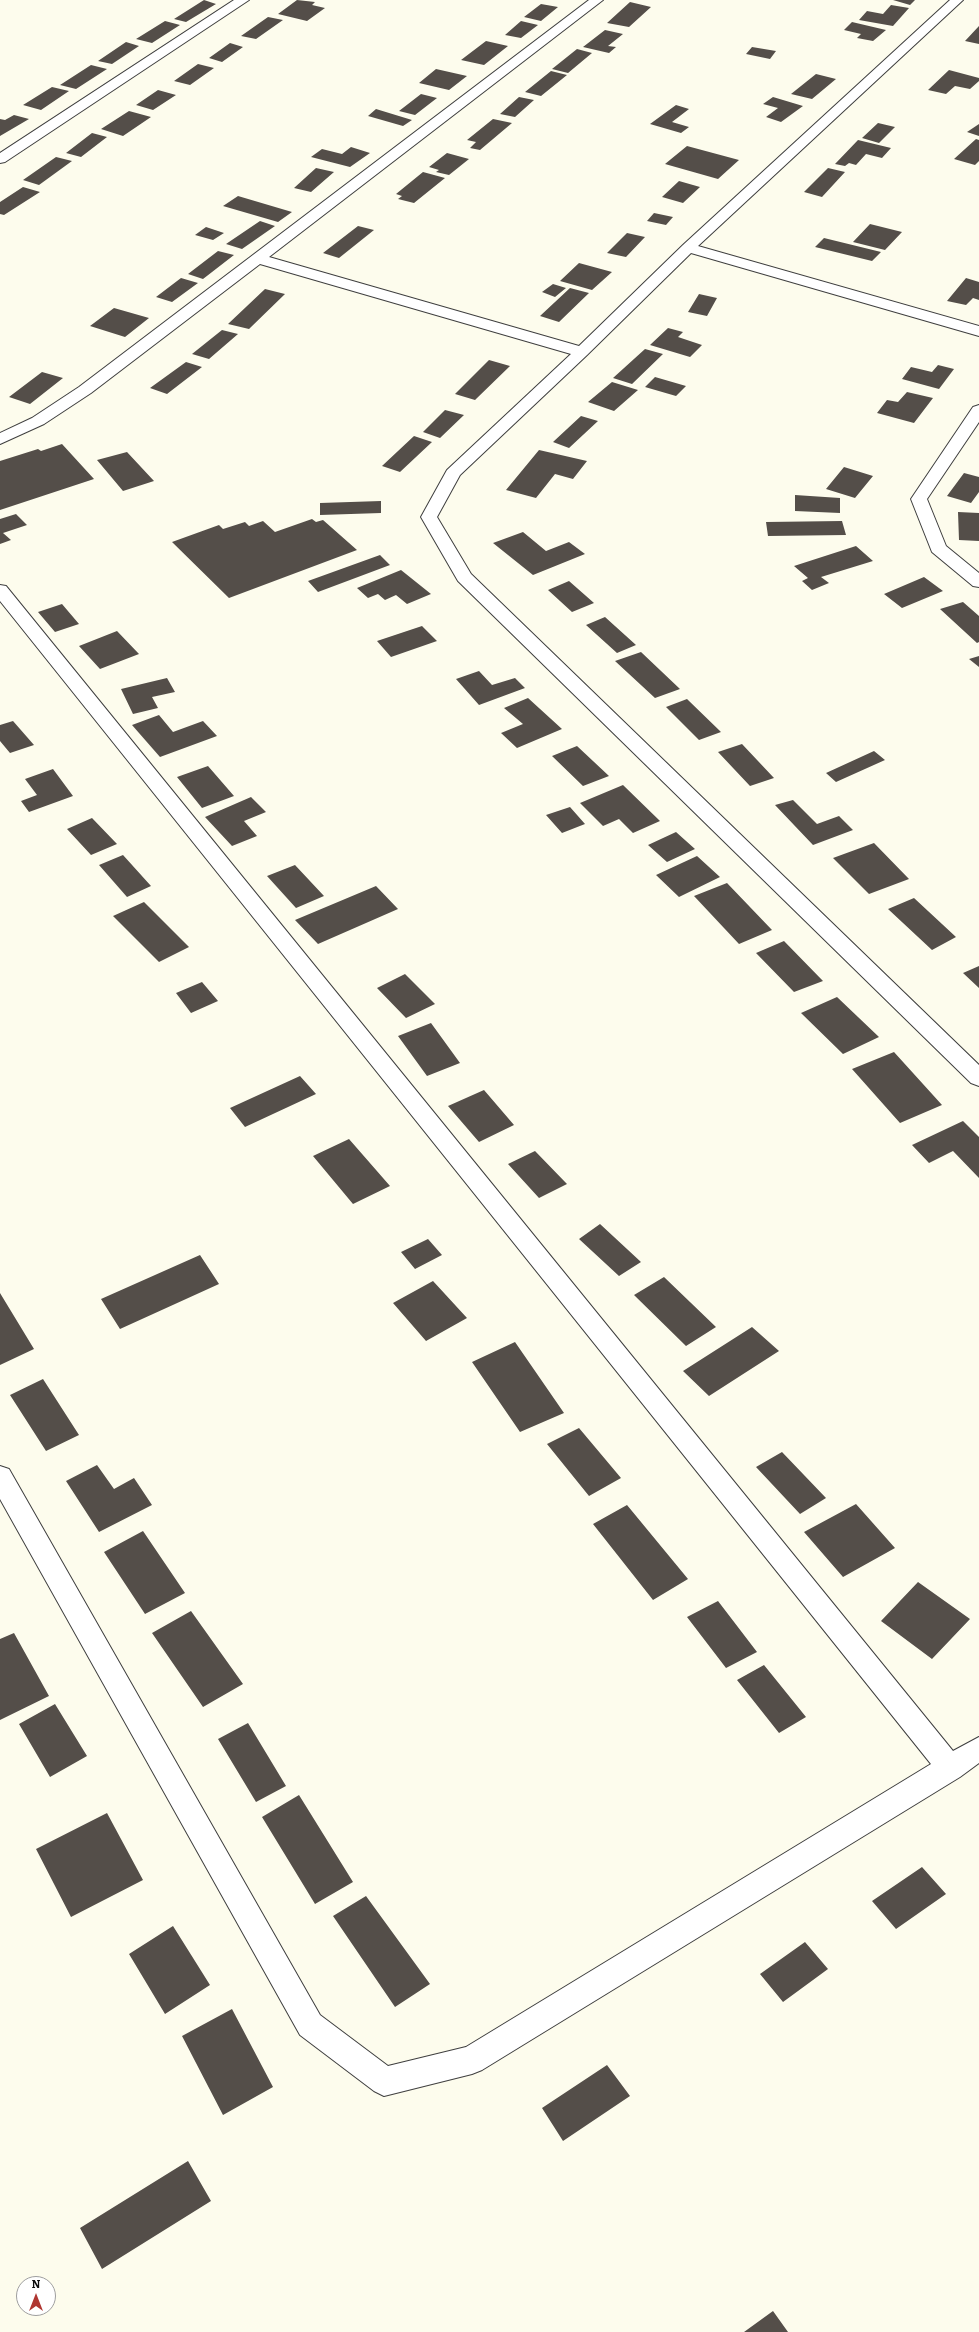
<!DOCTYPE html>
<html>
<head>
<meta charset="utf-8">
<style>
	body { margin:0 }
	#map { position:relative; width:979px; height:2332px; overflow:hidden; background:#fdfced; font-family:Bitter,serif }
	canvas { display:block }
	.north { position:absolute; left:16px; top:2276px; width:40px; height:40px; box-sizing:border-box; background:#fff; border:1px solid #9e9e9e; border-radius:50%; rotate:0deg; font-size:11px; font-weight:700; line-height:16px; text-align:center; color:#0c0c0c }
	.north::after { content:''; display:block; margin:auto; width:14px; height:18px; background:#af3631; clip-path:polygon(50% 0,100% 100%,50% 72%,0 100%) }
</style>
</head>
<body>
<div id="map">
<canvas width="979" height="2332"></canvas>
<div class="north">N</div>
</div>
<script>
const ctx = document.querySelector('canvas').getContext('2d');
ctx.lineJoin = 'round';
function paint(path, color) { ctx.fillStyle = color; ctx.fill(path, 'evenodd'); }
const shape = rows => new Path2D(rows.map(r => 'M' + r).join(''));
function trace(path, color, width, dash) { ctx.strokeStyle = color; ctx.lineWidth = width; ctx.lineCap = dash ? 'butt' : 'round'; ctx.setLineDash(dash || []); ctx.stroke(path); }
paint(shape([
	[204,0,216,4,186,22,174,19],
	[297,0,315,2,312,5,325,8,307,21,278,14],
	[893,0,915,0,910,5],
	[630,2,651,7,629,27,607,23],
	[541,4,558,7,541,21,524,17],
	[891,5,909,8,893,26,859,20,867,11,883,14],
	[268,17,283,20,256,39,241,36],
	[165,21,180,25,152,43,136,39],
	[521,21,538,25,521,38,505,35],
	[852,22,886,30,873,41,857,38,861,34,844,30],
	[979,26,979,44,965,41],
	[605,30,623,34,608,46,616,47,609,53,583,47],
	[486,41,508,46,484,65,461,60],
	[126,42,139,46,112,64,98,61],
	[230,43,243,47,222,62,209,58],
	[752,47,776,51,770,59,746,54],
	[577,49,592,53,568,73,552,69],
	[198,64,214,68,190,85,174,81],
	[91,65,107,69,76,89,60,85],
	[436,69,467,76,449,90,419,83],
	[949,70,979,78,979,81,970,89,955,86,946,94,928,90],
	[551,71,567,75,541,96,525,92],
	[816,74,836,79,812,99,791,94],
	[52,87,69,91,41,110,23,105],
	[158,90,176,95,153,110,136,105],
	[421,94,437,98,415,115,399,111],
	[519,97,534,100,515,117,500,114],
	[773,97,803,106,781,122,766,117,778,108,763,104],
	[676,105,689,109,672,122,689,127,681,133,650,124],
	[376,109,412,120,403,126,368,116],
	[129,111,151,117,123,136,101,129],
	[14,115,29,119,0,136,0,119,5,120],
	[493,119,512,123,480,150,470,148,476,142,467,140],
	[878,123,895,127,879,143,862,138],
	[979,124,979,136,967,132],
	[92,133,107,137,81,157,66,153],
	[976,139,979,140,979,161,975,165,954,159],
	[858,140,891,148,882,158,866,154,856,165,849,163,845,166,835,164],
	[687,146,739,160,718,179,665,164],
	[351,147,370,153,350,167,311,157,322,149,342,154],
	[447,153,469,159,449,175,436,172,439,170,429,167],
	[56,157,72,161,39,185,23,180],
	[316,168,334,172,311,192,294,188],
	[828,168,845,172,822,197,804,192],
	[423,172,445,178,414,203,398,199,402,196,396,194],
	[679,181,700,187,683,203,662,197],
	[23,187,40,192,4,215,0,214,0,202],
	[238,196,292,212,278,222,223,206],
	[654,213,673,217,666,225,647,221],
	[260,221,275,226,242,249,226,244],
	[870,224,902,232,885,250,853,242],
	[358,226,374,230,339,258,323,253],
	[206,227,224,233,213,240,195,235],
	[627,233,645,237,626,257,607,253],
	[824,238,881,252,872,261,815,247],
	[218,251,234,255,203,279,188,274],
	[579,263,612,272,592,290,560,281],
	[181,278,198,283,172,302,156,297],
	[966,278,979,282,979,300,973,298,966,305,947,301],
	[553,284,566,288,555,297,542,292],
	[570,288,589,293,559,322,540,316],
	[265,289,285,294,249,329,228,324],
	[699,294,717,298,707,316,688,312],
	[114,308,149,318,125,337,90,326],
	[668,328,683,332,678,337,702,345,690,357,650,345],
	[222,330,238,334,209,359,192,354],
	[645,349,663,354,632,384,613,378],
	[489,360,510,366,475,400,455,394],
	[186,362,202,367,167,394,150,388],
	[938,365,954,369,939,389,902,379,911,367,932,372],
	[42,372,63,378,30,404,9,397],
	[655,377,686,386,676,396,645,387],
	[612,382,638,390,614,411,588,402],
	[907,392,933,398,914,423,877,413,887,400,898,402],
	[445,410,464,415,440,438,423,432],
	[581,416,598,421,569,448,553,442],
	[414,436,432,442,400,472,382,466],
	[62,444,94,479,0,510,0,461,38,449,41,451],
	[539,450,587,461,573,479,555,474,536,498,506,490],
	[127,452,154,481,123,491,97,460],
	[844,467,873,476,855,498,826,489],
	[964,473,979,477,979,492,971,503,947,496],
	[795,495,840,498,840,513,795,511],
	[381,501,381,513,320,515,320,503],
	[958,512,979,513,979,541,959,540],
	[16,514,27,525,3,533,11,540,0,544,0,519],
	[312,519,316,522,323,520,357,550,229,598,172,542,219,525,223,529,245,522,249,526,263,521,275,532],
	[842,521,846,535,768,536,766,522],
	[523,532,546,551,569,542,585,554,533,575,493,543],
	[856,546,873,561,821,577,829,583,812,590,802,581,808,578,794,566],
	[380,555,390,565,318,592,308,581],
	[401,570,431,594,407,604,396,595,385,600,378,594,368,598,357,588],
	[924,577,943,591,902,608,884,594],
	[569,581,594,603,572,612,548,590],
	[963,602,979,616,979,642,977,643,940,609],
	[62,604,79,624,55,632,38,612],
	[605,617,636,645,617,653,586,625],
	[422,626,437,641,391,657,377,641],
	[117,631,139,654,100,669,79,646],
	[641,652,680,689,655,698,615,661],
	[979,656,979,667,969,659],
	[479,671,492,685,515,678,525,688,479,705,456,679],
	[167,678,175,692,152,697,158,708,133,714,121,689],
	[528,698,562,729,517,748,501,733,523,724,504,708],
	[687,699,721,732,699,740,666,707],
	[159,715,173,732,203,721,217,736,160,757,132,725],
	[13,721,34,745,10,753,0,741,0,725],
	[742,744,774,778,750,786,718,752],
	[577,746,609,776,583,786,552,756],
	[874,751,885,760,836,782,826,773],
	[208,766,234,796,202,808,177,777],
	[53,769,73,796,29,812,21,801,37,795,25,779],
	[623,785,660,821,633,833,619,819,603,826,580,803],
	[251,797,266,812,244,821,257,836,232,846,205,817],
	[793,800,817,824,839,816,853,830,813,845,775,805],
	[570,807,585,824,562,833,546,815],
	[92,818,117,844,91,855,67,829],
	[676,832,695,849,667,862,648,845],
	[874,843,909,879,869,894,833,858],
	[123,855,151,886,127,897,99,865],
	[697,856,720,877,679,897,656,875],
	[295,865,324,896,296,908,267,876],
	[727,883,772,930,739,944,694,896],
	[376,886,398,909,318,944,295,920],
	[914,898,956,937,932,950,888,909],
	[144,902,189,947,159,962,113,916],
	[784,941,823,981,794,992,756,953],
	[979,966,979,988,963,973],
	[405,974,435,1004,406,1018,377,988],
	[202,982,218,1001,191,1013,176,993],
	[837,997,879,1037,843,1054,801,1013],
	[431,1023,460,1063,427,1076,398,1036],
	[894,1052,942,1105,900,1123,852,1069],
	[300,1076,316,1094,245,1127,230,1108],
	[484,1090,514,1125,479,1142,448,1106],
	[963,1121,979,1137,979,1178,953,1151,929,1163,912,1145],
	[349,1139,390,1186,353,1204,313,1156],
	[535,1151,567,1184,539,1198,508,1164],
	[600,1224,641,1262,619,1276,579,1239],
	[428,1239,442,1255,415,1269,401,1252],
	[200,1255,219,1284,120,1329,101,1299],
	[664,1277,716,1327,686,1346,634,1295],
	[433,1281,467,1318,426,1341,393,1303],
	[0,1293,34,1349,0,1365],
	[752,1327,779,1351,709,1396,683,1371],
	[515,1342,564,1413,520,1432,472,1362],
	[43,1379,79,1435,46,1451,10,1395],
	[579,1428,621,1478,589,1496,547,1444],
	[782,1452,826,1498,800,1514,756,1467],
	[97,1465,114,1489,134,1478,152,1505,99,1532,66,1481],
	[856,1504,895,1548,843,1577,804,1532],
	[627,1505,688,1579,653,1600,593,1524],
	[143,1531,185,1593,145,1614,104,1552],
	[918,1582,970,1619,932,1659,881,1621],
	[718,1601,757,1652,726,1668,687,1617],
	[191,1611,243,1684,203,1707,152,1633],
	[14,1633,49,1696,0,1720,0,1639],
	[764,1665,806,1717,779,1733,737,1680],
	[55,1704,87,1756,50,1777,19,1724],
	[248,1723,286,1786,256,1802,218,1739],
	[299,1795,353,1882,315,1904,262,1817],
	[107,1813,143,1880,71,1917,36,1849],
	[922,1867,946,1894,896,1929,872,1901],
	[366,1896,430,1984,395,2007,333,1916],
	[173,1926,210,1985,165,2014,129,1954],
	[805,1942,828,1969,783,2002,760,1974],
	[232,2009,273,2087,223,2115,182,2036],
	[607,2065,630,2096,563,2141,542,2108],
	[188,2161,211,2201,102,2269,80,2228],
	[773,2311,788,2332,744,2332]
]), '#544e49');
const minor = shape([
	[234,0,249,0,5,162,0,163,0,153,234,0],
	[589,0,603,0,269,257,579,346,683,245,950,0,963,0,698,246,979,326,979,336,691,253,587,355,460,475,437,517,471,574,979,1065,979,1086,971,1083,458,581,421,517,447,470,571,354,260,264,91,393,44,424,0,444,0,433,32,418,79,387,589,0],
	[979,405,979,422,927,499,946,546,979,573,979,587,973,586,932,552,911,499,973,407,979,405],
	[0,585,6,586,953,1751,979,1737,979,1763,960,1777,482,2070,472,2074,384,2096,374,2091,300,2035,0,1499,0,1466,9,1469,320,2015,388,2066,466,2047,931,1764,0,601,0,585]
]);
trace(minor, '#3f3f3f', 2);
paint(minor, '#fff');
</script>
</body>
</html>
